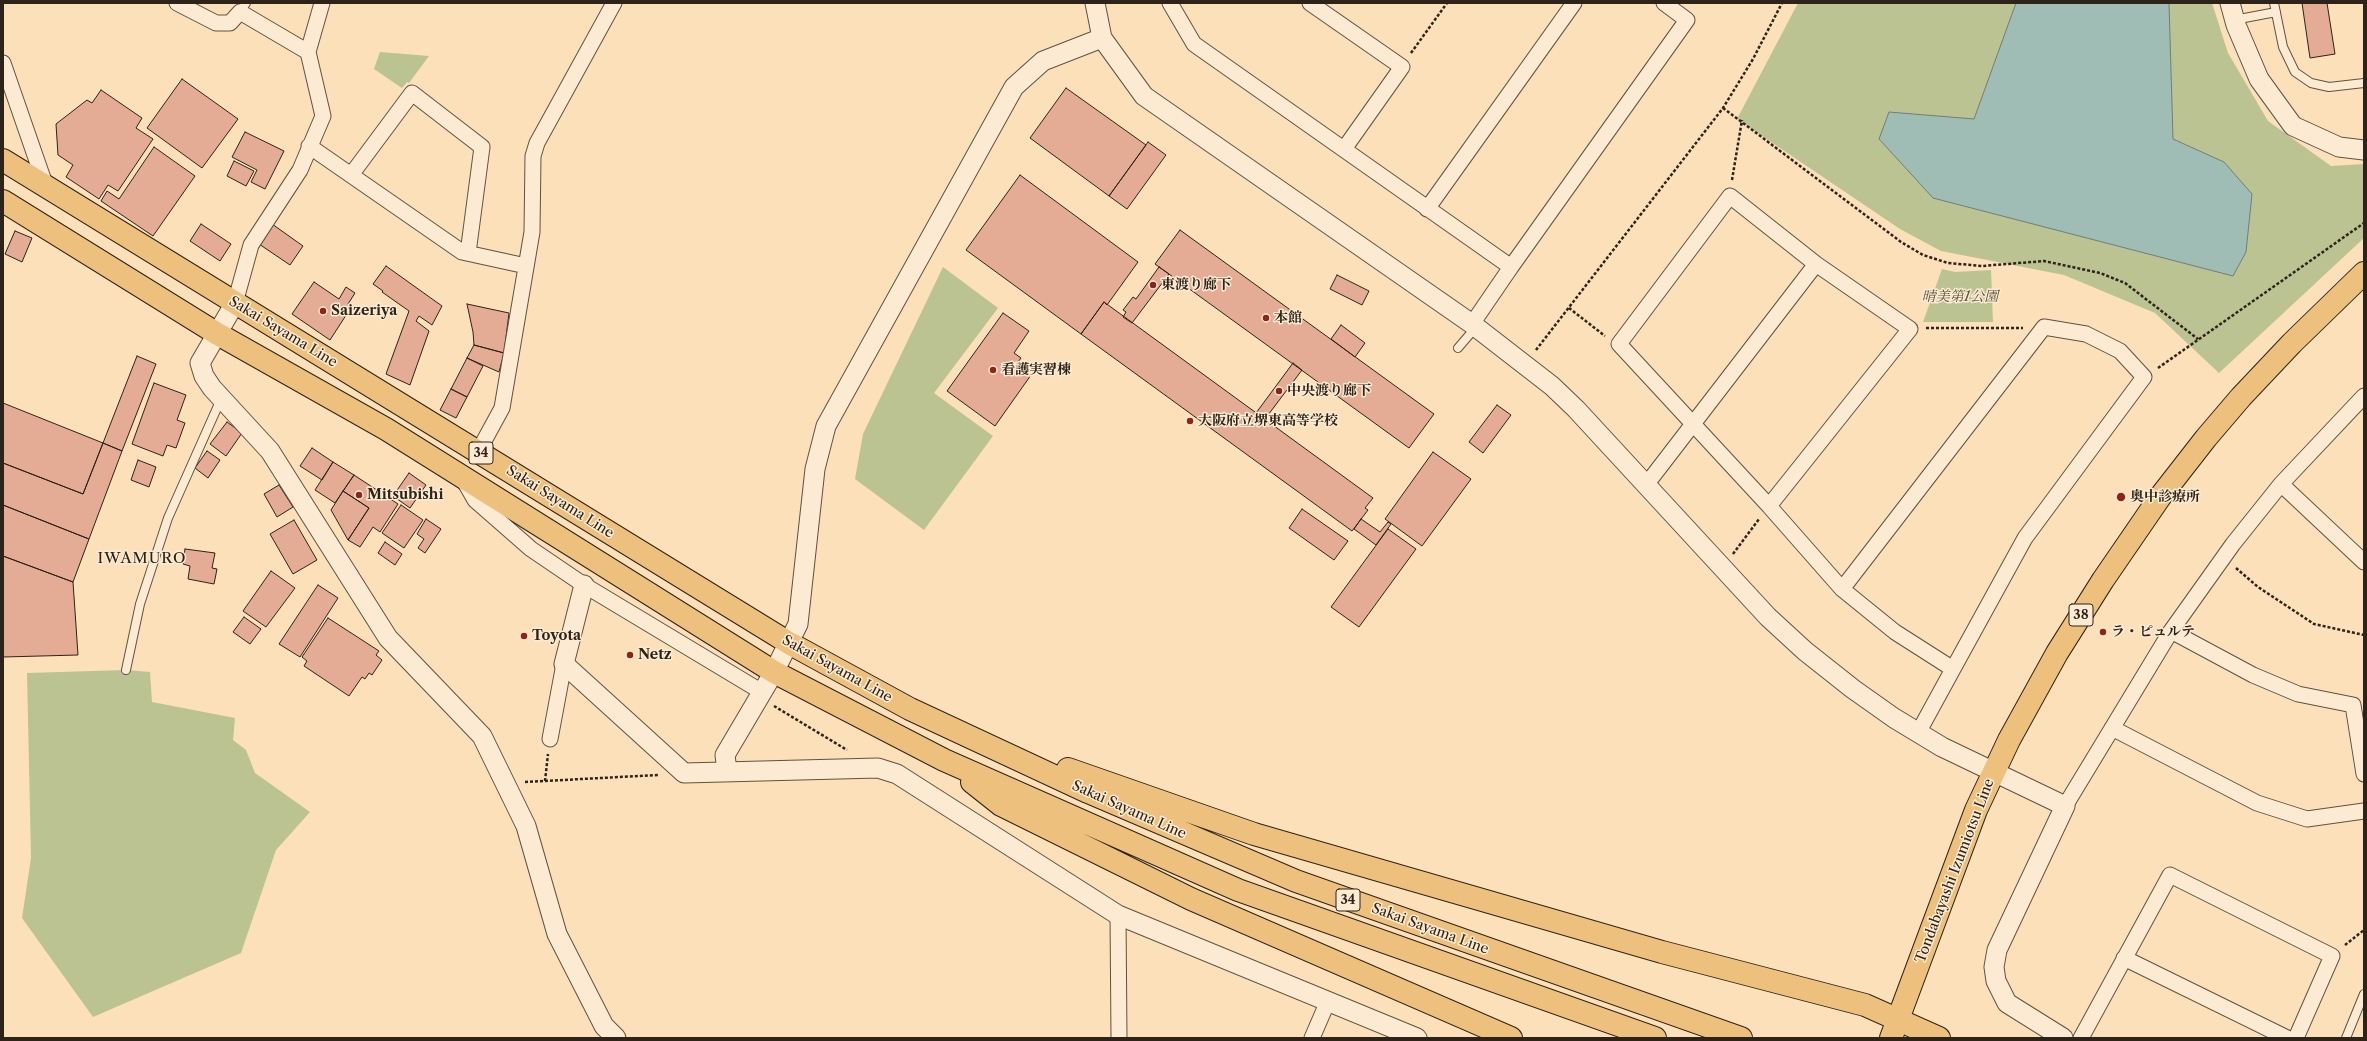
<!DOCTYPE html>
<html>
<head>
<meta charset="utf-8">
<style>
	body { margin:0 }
	#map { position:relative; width:2367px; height:1041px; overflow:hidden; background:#fbe0ba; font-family:"Libre Caslon Text",serif }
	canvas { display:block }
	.frame { position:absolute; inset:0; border:4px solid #2d2318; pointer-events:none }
</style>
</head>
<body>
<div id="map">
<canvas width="2367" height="1041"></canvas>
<div class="frame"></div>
</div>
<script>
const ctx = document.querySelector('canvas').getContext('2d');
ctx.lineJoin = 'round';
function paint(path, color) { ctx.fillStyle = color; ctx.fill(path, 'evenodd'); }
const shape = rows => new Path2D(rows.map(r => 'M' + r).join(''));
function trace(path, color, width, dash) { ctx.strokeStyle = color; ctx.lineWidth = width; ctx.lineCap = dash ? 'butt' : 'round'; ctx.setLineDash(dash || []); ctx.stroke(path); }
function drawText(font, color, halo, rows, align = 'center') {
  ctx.font = font + ' "Libre Caslon Text","Noto Serif JP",serif'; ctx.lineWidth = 3; ctx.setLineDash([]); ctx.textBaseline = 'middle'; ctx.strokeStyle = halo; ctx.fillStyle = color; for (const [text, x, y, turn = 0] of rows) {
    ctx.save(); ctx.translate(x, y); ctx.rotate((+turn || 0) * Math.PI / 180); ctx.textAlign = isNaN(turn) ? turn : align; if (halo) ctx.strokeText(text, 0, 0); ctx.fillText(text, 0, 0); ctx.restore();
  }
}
paint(shape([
	[1798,3,2212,3,2228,53,2268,121,2331,166,2364,164,2364,238,2219,373,2155,313,2064,275,1941,251,1900,229,1737,119],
	[380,52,429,56,409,83,407,82,402,88,374,69],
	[943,267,998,308,934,393,993,436,924,530,855,479,863,434],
	[1942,269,1955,272,1991,270,1993,322,1923,322],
	[126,670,150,672,152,702,235,718,233,740,246,750,255,773,310,812,276,850,241,953,93,1017,22,918,31,858,27,673]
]), '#bcc392');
const water = shape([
	[2016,3,2169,3,2173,139,2224,162,2252,194,2246,252,2233,276,1933,198,1879,139,1889,112,1974,119,2016,3]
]);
paint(water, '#9fbdb4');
trace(water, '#717f76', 1);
const building = shape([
	[2302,3,2327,3,2335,54,2310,58,2302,3],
	[182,79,238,119,202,168,147,128,182,79],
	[1066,88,1146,145,1109,196,1030,138,1066,88],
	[101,90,142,118,136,128,153,139,118,191,108,185,99,199,66,177,73,165,58,155,56,124,87,100,92,103,101,90],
	[245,132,284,151,265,189,251,182,257,170,232,157,245,132],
	[1148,142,1166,155,1127,209,1109,196,1148,142],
	[154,147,195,176,153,236,101,201,107,191,119,199,154,147],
	[234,161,254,171,246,186,227,176,234,161],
	[1020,175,1138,262,1107,305,1104,302,1081,334,966,250,1020,175],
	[201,224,231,244,220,261,190,241,201,224],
	[272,224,303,246,290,265,259,244,272,224],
	[1180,230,1434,414,1409,448,1155,264,1180,230],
	[15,231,32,238,22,262,5,254,15,231],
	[386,266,442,306,432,325,419,316,416,321,429,331,410,385,386,374,409,311,382,292,383,291,373,284,386,266],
	[1159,267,1169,274,1132,323,1123,317,1126,312,1123,310,1133,297,1136,299,1159,267],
	[1337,275,1369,291,1362,305,1330,289,1337,275],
	[314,282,339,299,346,287,355,293,348,304,352,306,330,340,292,314,314,282],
	[1104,302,1373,498,1365,508,1368,510,1352,531,1081,334,1104,302],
	[467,304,509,313,504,353,474,345,473,332,467,304],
	[1003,313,1029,331,1014,353,1021,358,1016,365,1031,375,995,426,947,391,1003,313],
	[1341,325,1365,343,1355,357,1331,339,1341,325],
	[474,345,504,353,499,372,467,358,474,345],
	[137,356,156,364,122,451,103,443,137,356],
	[467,358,483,366,467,397,451,389,467,358],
	[1293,363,1302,370,1265,419,1256,413,1293,363],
	[154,383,186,395,177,420,185,423,176,448,167,445,163,456,132,444,154,383],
	[451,389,467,397,456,418,440,410,451,389],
	[3,403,103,443,83,494,3,463,3,403],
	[1497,405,1511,415,1483,453,1469,442,1497,405],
	[227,422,242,433,226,456,210,444,227,422],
	[103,443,122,451,89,539,3,505,3,463,83,494,103,443],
	[312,448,333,462,322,480,300,466,312,448],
	[207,451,220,460,208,478,195,468,207,451],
	[1433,452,1471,479,1422,546,1385,519,1433,452],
	[138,460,156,467,149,487,131,480,138,460],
	[333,462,354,475,335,503,315,490,333,462],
	[409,473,426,485,410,508,393,496,409,473],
	[354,475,398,504,380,532,373,527,360,547,348,540,369,508,343,491,354,475],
	[279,485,293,507,277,517,264,494,279,485],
	[343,491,369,508,348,540,331,510,343,491],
	[3,505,89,539,73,582,3,556,3,505],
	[401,505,423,520,404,548,382,533,401,505],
	[1302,509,1348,541,1334,560,1289,528,1302,509],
	[426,519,441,529,425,553,418,548,424,539,417,534,426,519],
	[1361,519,1380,532,1388,522,1391,524,1376,545,1354,529,1361,519],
	[294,520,317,560,293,574,270,534,294,520],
	[1388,529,1416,549,1359,627,1331,607,1388,529],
	[385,542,402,554,395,565,378,553,385,542],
	[185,549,215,553,212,568,217,569,214,584,188,579,190,566,183,564,185,549],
	[3,556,73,582,78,655,3,657,3,556],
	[271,571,295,588,266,627,243,611,271,571],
	[318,585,338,598,300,657,279,644,318,585],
	[244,617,261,629,250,644,233,632,244,617],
	[328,618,379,651,376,655,382,660,372,675,369,673,365,679,362,677,349,696,304,666,307,661,302,657,328,618]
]);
paint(building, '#e4ab95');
trace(building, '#2d2318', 1);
const service = shape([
	[2274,3,2283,47,2295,72,2311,83,2329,87,2364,83],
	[240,12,246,3],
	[2234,20,2276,12],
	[1458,348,1476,327],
	[126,670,140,604,168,518,221,399],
	[2346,1038,2364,994]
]);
const minor = shape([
	[177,3,216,23,230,23,240,12,308,52,323,116,300,170,251,245,235,303],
	[1170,3,1194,44,1511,267,1472,324],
	[1310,3,1402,67,1344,149],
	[308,52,322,3],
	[3,63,46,187],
	[309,146,462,252,526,266],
	[351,175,412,93,482,147,468,253],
	[1427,209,1574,3],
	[1511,267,1687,20,1664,3],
	[478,452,502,408,532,232,533,156,537,143,614,3],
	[463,479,475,500,531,549,584,585,762,692],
	[2281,484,2364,562],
	[1646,485,1816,264],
	[1769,506,1910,329,1816,264,1730,196,1619,344,1769,506,1842,589,1895,632,1953,669,1918,733],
	[1842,589,2044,327,2086,334,2120,351,2144,377,2025,538,1953,669],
	[2171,631,2253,675,2298,694,2353,705,2364,774],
	[2112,728,2257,803,2307,819,2364,811],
	[550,739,564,664],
	[2065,806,2171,631,2233,544,2281,484,2364,396],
	[1118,915,1119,1038],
	[2124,958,2287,1038],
	[1312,1038,1328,1001],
	[2081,1038,2170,875,2332,956,2296,1038]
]);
const tertiary = shape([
	[1095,3,1102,38,1144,96,1472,324,1552,386,1576,409,1768,617,1805,651,1853,689,1894,718,1942,747,2065,806,1997,950,1994,967,1996,981,2007,1003,2063,1038],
	[2230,3,2236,25,2259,79,2293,126,2339,147,2364,150],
	[235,303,200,363,204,376,212,388,270,451,388,638,482,736,526,826,557,934,604,1026,616,1038],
	[584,585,564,664,684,773,878,768,897,774,1118,915,1417,1038],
	[727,771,725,755,774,672,798,624,815,469,826,426,1014,87,1043,61,1102,38]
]);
const primary = shape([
	[3,160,789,643,910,709,1088,792,1296,881,1741,1038],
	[3,201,216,333,386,429,774,672,944,760,1238,890,1655,1038],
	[1068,769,1254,834,1662,952,1865,1005,1939,1038],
	[972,782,1001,805,1191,899,1511,1038],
	[1891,1038,1976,810,2009,740,2057,653,2103,580,2160,497,2206,438,2241,397,2292,343,2364,273]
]);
trace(service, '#605240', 10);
trace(minor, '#605240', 17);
trace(tertiary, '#605240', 21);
trace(primary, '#2d2318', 24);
trace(shape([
	[1411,53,1447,3],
	[1723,108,1901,242,1923,255,1948,263,1982,266,2044,261,2100,273,2125,283,2198,339],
	[1732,180,1742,120],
	[1569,308,1605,336],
	[1926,328,2023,328],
	[1536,350,1723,108,1753,59,1782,3],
	[2158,368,2364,223],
	[1733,554,1759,519],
	[2236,568,2258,587,2314,624,2364,635],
	[774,706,847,750],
	[545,781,548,754],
	[525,782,658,775],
	[2345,945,2364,930]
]), '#2d2318', 2.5, [3, 2]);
trace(service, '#fcebd2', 8);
trace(minor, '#fcebd2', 15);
trace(tertiary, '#fcebd2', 19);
trace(primary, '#eec07d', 22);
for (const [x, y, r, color] of [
	[1153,285,4,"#8f2418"],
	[323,311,4,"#8f2418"],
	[1266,318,4,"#8f2418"],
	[993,370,4,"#8f2418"],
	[1279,391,4,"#8f2418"],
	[1190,421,4,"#8f2418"],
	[359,495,4,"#8f2418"],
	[2121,497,5,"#8f2418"],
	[2103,632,4,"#8f2418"],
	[524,636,4,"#8f2418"],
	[630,655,4,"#8f2418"]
]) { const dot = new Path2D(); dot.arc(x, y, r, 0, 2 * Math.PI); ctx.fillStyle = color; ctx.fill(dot); trace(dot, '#fcebd2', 1.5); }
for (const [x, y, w] of [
	[481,453,24],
	[2081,615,24],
	[1348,900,24]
]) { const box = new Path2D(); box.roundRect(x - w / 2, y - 11, w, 22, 3); ctx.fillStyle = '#fcebd2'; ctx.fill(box); trace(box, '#2d2318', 1); }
drawText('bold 13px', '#2d2318', null, [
	["34",481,453],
	["38",2081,615],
	["34",1348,900]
]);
drawText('bold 14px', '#2d2318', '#fcebd2', [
	["東渡り廊下",1161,285],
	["Saizeriya",331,311],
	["本館",1274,318],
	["看護実習棟",1001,370],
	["中央渡り廊下",1287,391],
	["大阪府立堺東高等学校",1198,421],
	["Mitsubishi",367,495],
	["奥中診療所",2130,497],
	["ラ・ピュルテ",2111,632],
	["Toyota",532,636],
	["Netz",638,655]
], 'left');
drawText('italic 14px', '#58533d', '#fcebd2', [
	["晴美第1公園",1960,297]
]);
drawText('14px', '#2d2318', '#fcebd2', [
	["Sakai Sayama Line",283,332,31],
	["Sakai Sayama Line",560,502,32],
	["Sakai Sayama Line",837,669,29],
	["Sakai Sayama Line",1129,810,24],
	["Tondabayashi Izumiotsu Line",1955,871,-69],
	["Sakai Sayama Line",1430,929,20]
]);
ctx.letterSpacing = '1px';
drawText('15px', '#2d2318', '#fcebd2', [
	["IWAMURO",142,559]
]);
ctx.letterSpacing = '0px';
</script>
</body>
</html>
